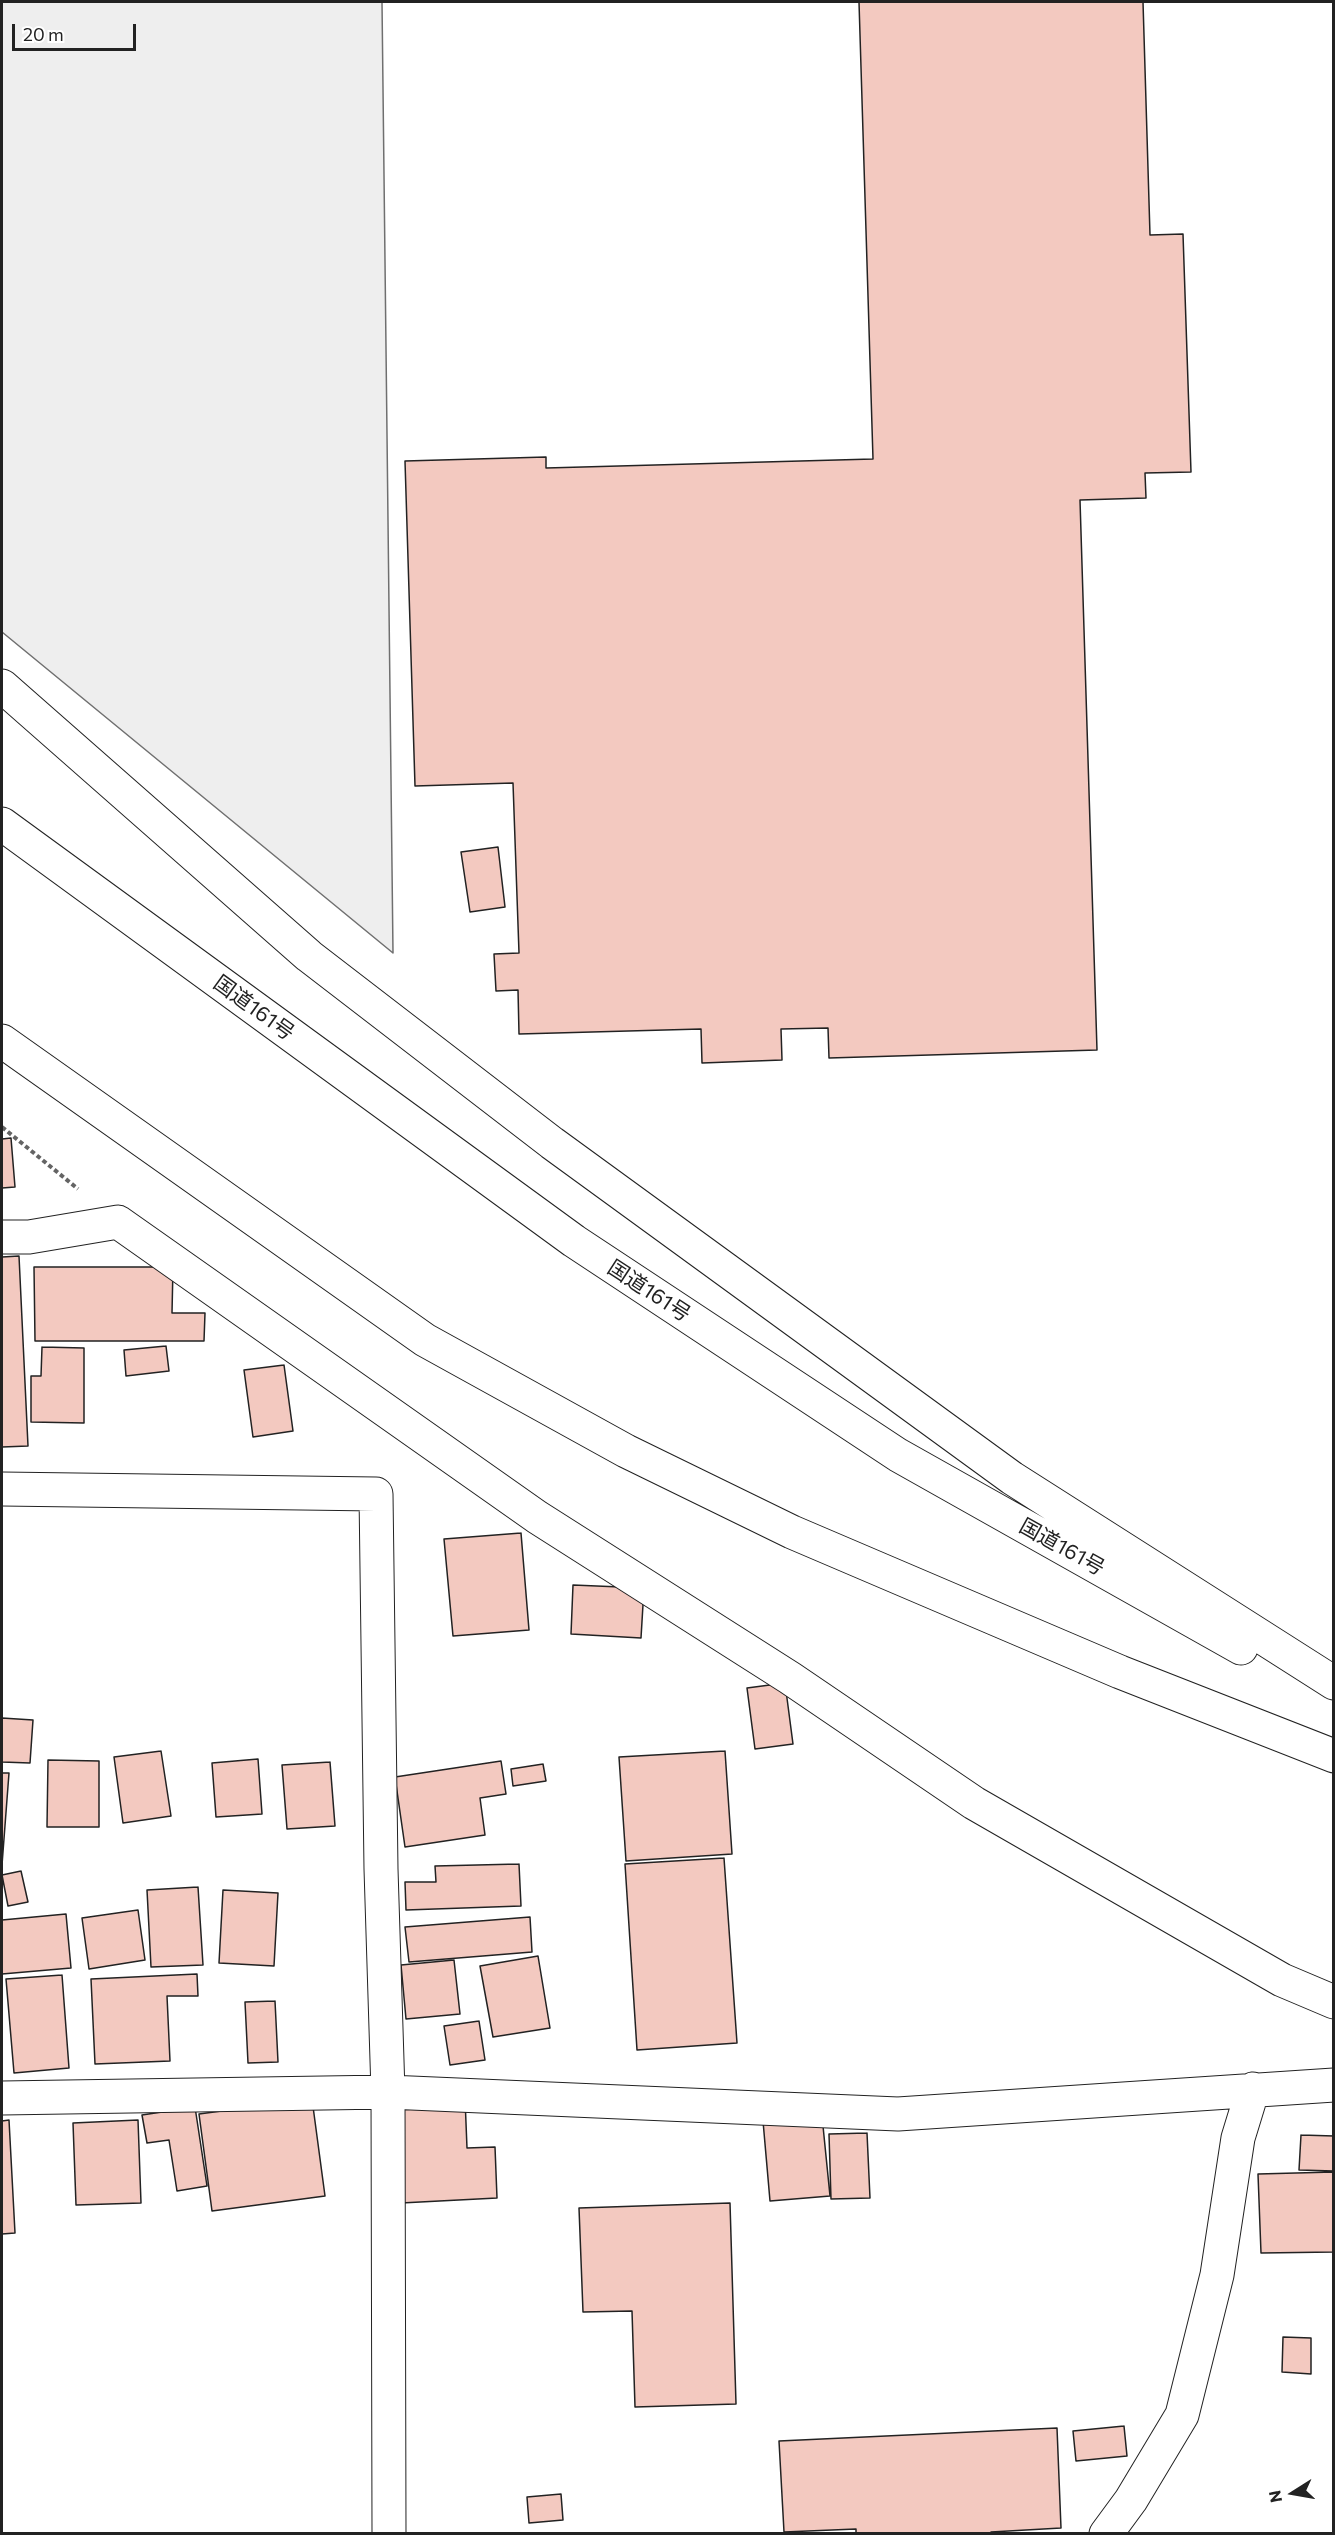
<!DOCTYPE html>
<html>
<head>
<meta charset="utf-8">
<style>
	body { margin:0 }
	#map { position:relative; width:1335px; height:2535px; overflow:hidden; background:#fff; font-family:Commissioner,sans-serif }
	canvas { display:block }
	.frame { position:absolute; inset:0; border:3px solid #222; pointer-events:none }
	.north { position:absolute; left:1263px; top:2463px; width:60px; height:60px; -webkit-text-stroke:4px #fff; paint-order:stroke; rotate:259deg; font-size:16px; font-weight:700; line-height:24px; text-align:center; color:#222 }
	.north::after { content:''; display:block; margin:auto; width:21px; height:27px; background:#222; clip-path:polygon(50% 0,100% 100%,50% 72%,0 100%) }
	.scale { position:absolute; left:12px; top:24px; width:124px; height:27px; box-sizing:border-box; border:3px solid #222; border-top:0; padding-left:8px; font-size:18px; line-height:21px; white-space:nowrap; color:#222; -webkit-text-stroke:4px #fff; paint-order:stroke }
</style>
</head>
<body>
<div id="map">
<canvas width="1335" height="2535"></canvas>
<div class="frame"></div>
<div class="north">N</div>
<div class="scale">20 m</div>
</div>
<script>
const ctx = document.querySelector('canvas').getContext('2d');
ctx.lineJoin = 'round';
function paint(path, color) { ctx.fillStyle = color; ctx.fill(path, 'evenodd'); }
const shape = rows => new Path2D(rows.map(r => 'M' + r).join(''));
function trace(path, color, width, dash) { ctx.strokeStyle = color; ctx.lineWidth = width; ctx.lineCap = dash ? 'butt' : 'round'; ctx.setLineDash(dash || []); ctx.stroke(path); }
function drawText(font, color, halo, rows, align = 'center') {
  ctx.font = font + ' Commissioner,"Noto Sans JP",sans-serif'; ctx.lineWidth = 4.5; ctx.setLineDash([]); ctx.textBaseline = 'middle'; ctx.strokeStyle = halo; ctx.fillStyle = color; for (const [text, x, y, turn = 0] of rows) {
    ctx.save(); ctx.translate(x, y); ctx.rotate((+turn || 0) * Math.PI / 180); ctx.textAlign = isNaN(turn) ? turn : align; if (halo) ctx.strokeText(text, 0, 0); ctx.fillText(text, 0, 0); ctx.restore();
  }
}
const green = shape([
	[2,2,382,2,393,953,2,632,2,2]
]);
paint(green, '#eee');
trace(green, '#6f6f6f', 1.5);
const building = shape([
	[859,2,1143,2,1150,235,1183,234,1191,472,1145,473,1146,498,1080,500,1097,1050,829,1058,828,1028,781,1029,782,1060,702,1063,701,1029,519,1034,518,990,496,991,494,954,519,953,513,783,415,786,405,461,546,457,546,468,873,459,859,2],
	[498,847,505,907,470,912,461,852,498,847],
	[11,1138,15,1187,2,1188,2,1139,11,1138],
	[19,1256,28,1446,2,1447,2,1257,19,1256],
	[34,1267,173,1267,172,1313,205,1313,204,1341,35,1341,34,1267],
	[166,1346,169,1371,126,1376,124,1350,166,1346],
	[42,1347,84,1348,84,1423,31,1422,31,1376,41,1376,42,1347],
	[284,1365,293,1431,253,1437,244,1370,284,1365],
	[521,1533,529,1630,453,1636,444,1539,521,1533],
	[573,1585,644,1588,641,1638,571,1634,573,1585],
	[785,1683,793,1744,755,1749,747,1688,785,1683],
	[2,1718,33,1720,30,1763,2,1762,2,1718],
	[161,1751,171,1816,123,1823,114,1757,161,1751],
	[725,1751,732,1854,626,1861,619,1757,725,1751],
	[258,1759,262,1814,216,1817,212,1763,258,1759],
	[48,1760,99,1761,99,1827,47,1827,48,1760],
	[501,1761,506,1794,480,1798,485,1835,405,1847,395,1777,501,1761],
	[330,1762,335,1826,287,1829,282,1765,330,1762],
	[543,1764,546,1781,513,1786,511,1769,543,1764],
	[2,1773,9,1773,2,1865,2,1773],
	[724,1858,737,2043,637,2050,625,1864,724,1858],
	[519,1864,521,1906,406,1910,405,1882,436,1882,435,1866,519,1864],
	[21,1871,28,1902,8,1906,2,1875,21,1871],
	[198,1887,203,1965,151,1967,147,1890,198,1887],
	[223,1890,278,1893,274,1966,219,1963,223,1890],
	[138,1910,145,1960,89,1969,82,1918,138,1910],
	[66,1914,71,1968,2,1974,2,1920,66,1914],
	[530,1917,532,1952,409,1962,405,1927,530,1917],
	[538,1956,550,2028,493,2037,480,1966,538,1956],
	[454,1960,460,2014,406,2019,401,1965,454,1960],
	[197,1974,198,1996,167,1996,170,2061,95,2064,91,1979,197,1974],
	[62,1975,69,2068,14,2073,6,1979,62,1975],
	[275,2001,278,2062,248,2063,245,2002,275,2001],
	[479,2021,485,2060,450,2065,444,2026,479,2021],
	[465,2098,467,2148,495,2147,497,2198,401,2203,396,2101,465,2098],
	[312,2099,325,2196,212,2211,199,2114,312,2099],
	[195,2107,207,2186,177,2191,169,2140,147,2143,142,2115,195,2107],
	[822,2116,830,2196,770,2201,763,2121,822,2116],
	[9,2120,15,2233,2,2234,2,2121,9,2120],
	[138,2120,141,2203,76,2205,73,2123,138,2120],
	[867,2133,870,2198,831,2199,829,2134,867,2133],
	[1301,2135,1334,2136,1334,2171,1299,2170,1301,2135],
	[1334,2172,1334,2252,1261,2253,1258,2174,1334,2172],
	[730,2203,736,2404,635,2407,632,2311,583,2312,579,2208,730,2203],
	[1283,2337,1311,2338,1311,2374,1282,2372,1283,2337],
	[1124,2426,1127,2456,1076,2461,1073,2431,1124,2426],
	[1057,2428,1061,2528,991,2532,991,2534,856,2534,856,2529,784,2532,779,2441,1057,2428],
	[561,2494,563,2520,529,2523,527,2497,561,2494]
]);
paint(building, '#f3c9c0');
trace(building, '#222', 1.5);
const street = shape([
	[2,1237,29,1237,118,1222,537,1517,790,1678,974,1803,1282,1980,1334,2002],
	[2,1489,376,1494,381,1869,388,2092,389,2534],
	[2,2098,388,2092,898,2114,1334,2085],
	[1106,2534,1131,2500,1182,2415,1217,2275,1238,2138,1253,2089]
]);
const highway = shape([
	[2,686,309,956,552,1143,1012,1478,1334,1683],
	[2,824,574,1241,898,1455,1241,1648],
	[2,1041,425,1340,626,1451,792,1532,1120,1672,1334,1756]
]);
trace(street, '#222', 35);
trace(highway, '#222', 35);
trace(shape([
	[2,1127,78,1189]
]), '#646464', 4, [4.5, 3]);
trace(street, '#fff', 33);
trace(highway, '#fff', 33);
drawText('21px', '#222', '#fff', [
	["国道161号",254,1008,36],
	["国道161号",649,1291,33],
	["国道161号",1062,1547,29]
]);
</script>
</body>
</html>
